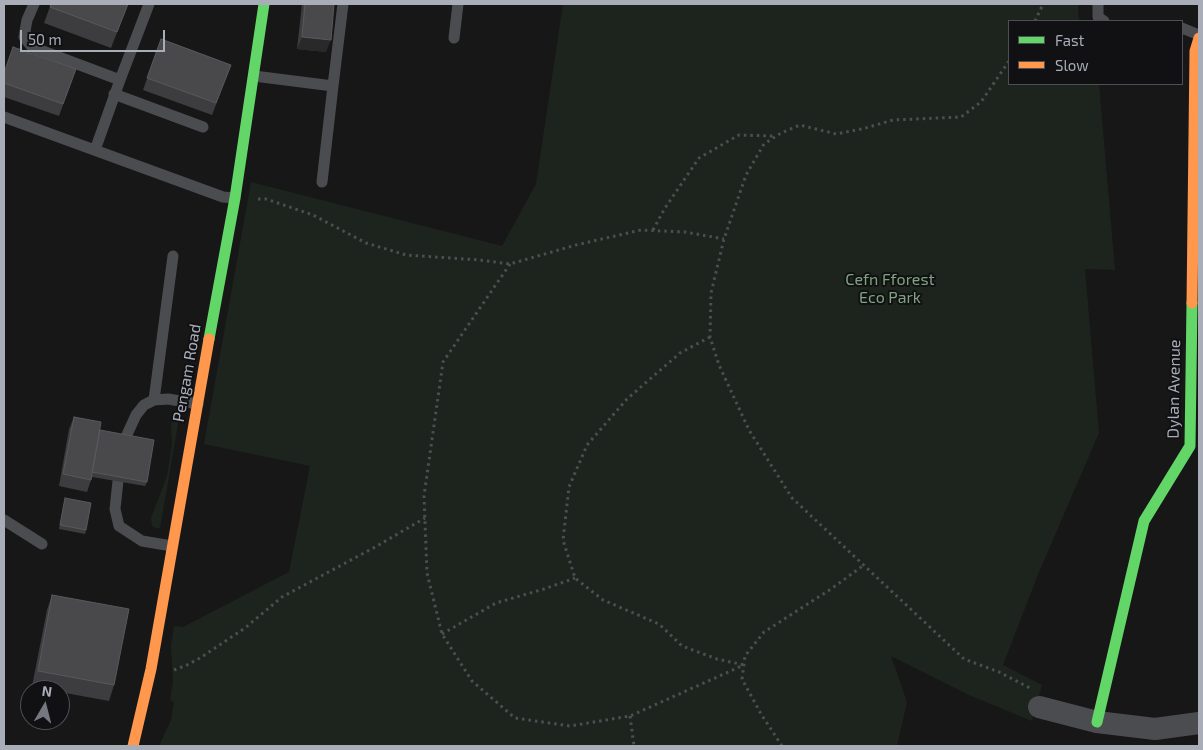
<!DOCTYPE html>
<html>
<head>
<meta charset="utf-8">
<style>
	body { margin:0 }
	#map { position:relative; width:1203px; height:750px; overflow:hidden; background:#171717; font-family:"Exo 2",sans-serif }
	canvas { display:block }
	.frame { position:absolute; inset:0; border:5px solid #a8adb8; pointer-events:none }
	.legend { position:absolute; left:1008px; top:20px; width:175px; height:65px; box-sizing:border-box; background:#111113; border:1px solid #4d4f55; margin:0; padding:6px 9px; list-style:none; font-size:15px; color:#a8adb8 }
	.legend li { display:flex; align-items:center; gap:10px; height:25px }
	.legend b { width:25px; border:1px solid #4d4f55 }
	.north { position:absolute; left:20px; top:680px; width:50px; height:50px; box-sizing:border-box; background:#111113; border:1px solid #4d4f55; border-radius:50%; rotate:8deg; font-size:14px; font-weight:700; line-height:20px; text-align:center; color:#a8adb8 }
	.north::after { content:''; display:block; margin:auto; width:18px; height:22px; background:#757880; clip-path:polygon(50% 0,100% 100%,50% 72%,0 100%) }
	.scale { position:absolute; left:20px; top:30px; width:145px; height:22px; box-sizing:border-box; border:2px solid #a8adb8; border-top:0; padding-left:6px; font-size:15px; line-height:18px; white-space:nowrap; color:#a8adb8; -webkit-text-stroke:4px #111113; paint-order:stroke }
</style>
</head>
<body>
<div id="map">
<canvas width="1203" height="750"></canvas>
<div class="frame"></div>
<ul class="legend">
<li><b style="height:6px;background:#63d668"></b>Fast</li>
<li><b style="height:6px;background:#ff974d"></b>Slow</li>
</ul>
<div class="north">N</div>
<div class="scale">50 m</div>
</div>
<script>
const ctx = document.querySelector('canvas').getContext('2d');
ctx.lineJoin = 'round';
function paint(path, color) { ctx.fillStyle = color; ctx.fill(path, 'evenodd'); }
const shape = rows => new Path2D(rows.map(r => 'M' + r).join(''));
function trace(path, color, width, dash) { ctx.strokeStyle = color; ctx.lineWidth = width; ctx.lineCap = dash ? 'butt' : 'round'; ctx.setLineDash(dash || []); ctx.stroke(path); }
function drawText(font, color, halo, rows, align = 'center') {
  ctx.font = font + ' "Exo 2",sans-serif'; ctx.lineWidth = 4; ctx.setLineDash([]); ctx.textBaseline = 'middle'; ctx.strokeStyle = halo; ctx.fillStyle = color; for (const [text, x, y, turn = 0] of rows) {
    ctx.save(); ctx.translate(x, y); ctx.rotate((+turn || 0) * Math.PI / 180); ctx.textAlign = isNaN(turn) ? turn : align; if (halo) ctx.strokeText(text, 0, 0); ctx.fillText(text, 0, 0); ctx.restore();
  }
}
paint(shape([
	[563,4,1078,4,1078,14,1080,21,1009,21,1009,84,1099,84,1115,270,1085,269,1099,433,1039,572,1003,665,1042,685,1032,721,969,695,891,656,907,702,897,746,159,746,171,720,174,702,170,700,173,681,171,645,174,626,183,627,289,572,310,466,204,444,251,182,502,246,536,184],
	[180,413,160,528,156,528,152,526,151,518,167,476,172,445,171,424,175,416]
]), '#1d241e');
trace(shape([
	[1035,21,1043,4],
	[1009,61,981,102,961,117,893,120,862,129,836,134,800,125,781,133,764,144,746,175,724,239,711,293,710,337,719,365,749,430,792,498,964,659,999,672,1030,688],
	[258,199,266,199,313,215,366,243,406,255,480,260,510,264,576,245,641,230,685,232,724,239],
	[653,230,665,208,699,158,739,135,774,136],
	[510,264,443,362,424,496,427,573,442,634,472,681,515,718,570,726,630,716,744,665],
	[710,337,680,353,627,399,587,445,569,487,563,540,575,578,603,600,659,624,682,646,717,659,744,665],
	[442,634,496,603,544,589,575,578],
	[174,670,187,665,200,658,245,628,282,597,377,546,425,518],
	[630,716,634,746],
	[782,746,761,714,742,679,745,656,764,632,831,589,864,565]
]), '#4d4e52', 3, [2.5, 4]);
trace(shape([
	[34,4,27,20,24,37,32,47,120,80],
	[1098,4,1098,17,1104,21],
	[1182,28,1199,35],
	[454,38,458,4],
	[254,76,333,86,343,4],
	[114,94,203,127],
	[4,117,223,197,235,198],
	[95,150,120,80,149,4],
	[322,182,333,86],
	[154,400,173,256],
	[125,439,136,415,144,405,154,400,168,399,198,404],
	[118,481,115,509,119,526,142,541,172,546],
	[4,520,42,544]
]), '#4b4c50', 11);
trace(shape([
	[1039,707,1097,722,1155,729,1199,723]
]), '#4b4c50', 22);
trace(shape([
	[209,339,235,198,264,4],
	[1097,722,1144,521,1190,446,1192,303]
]), '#63d668', 11);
trace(shape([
	[1192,303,1195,51,1199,38],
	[133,746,151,669,209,339]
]), '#ff974d', 11);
paint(shape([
	[51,4,128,4,111,48,44,23],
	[302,4,334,4,326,52,297,49],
	[161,39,231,65,212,115,143,90],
	[76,69,59,116,4,97,4,73],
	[74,417,100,430,147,482,145,486,92,477,87,492,59,486,69,429],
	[65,498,86,530,85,534,59,529],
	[52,595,114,685,109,701,60,692,60,690,52,690,32,686,47,610]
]), '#3d3d3f');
paint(shape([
	[302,37,331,40,326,52,297,49]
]), '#29292a');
const building = shape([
	[51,4,128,4,117,32,50,7,51,4],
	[305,4,334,4,331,40,302,37,305,4],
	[161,39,231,65,216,103,147,78,161,39],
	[13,47,76,69,63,104,4,83,4,73,13,47],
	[74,417,101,422,91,480,63,474,74,417],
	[100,430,154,440,147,482,92,472,100,430],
	[65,498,91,503,86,530,60,525,65,498],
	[52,595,129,609,114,685,38,671,52,595]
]);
paint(building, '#49494c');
trace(building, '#58595d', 1);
drawText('16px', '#7fa381', '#111113', [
	["Cefn Fforest",890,280],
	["Eco Park",890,298]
]);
drawText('16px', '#a8adb8', '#111113', [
	["Pengam Road",187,373,-80],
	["Dylan Avenue",1174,389,-89]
]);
</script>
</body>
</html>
